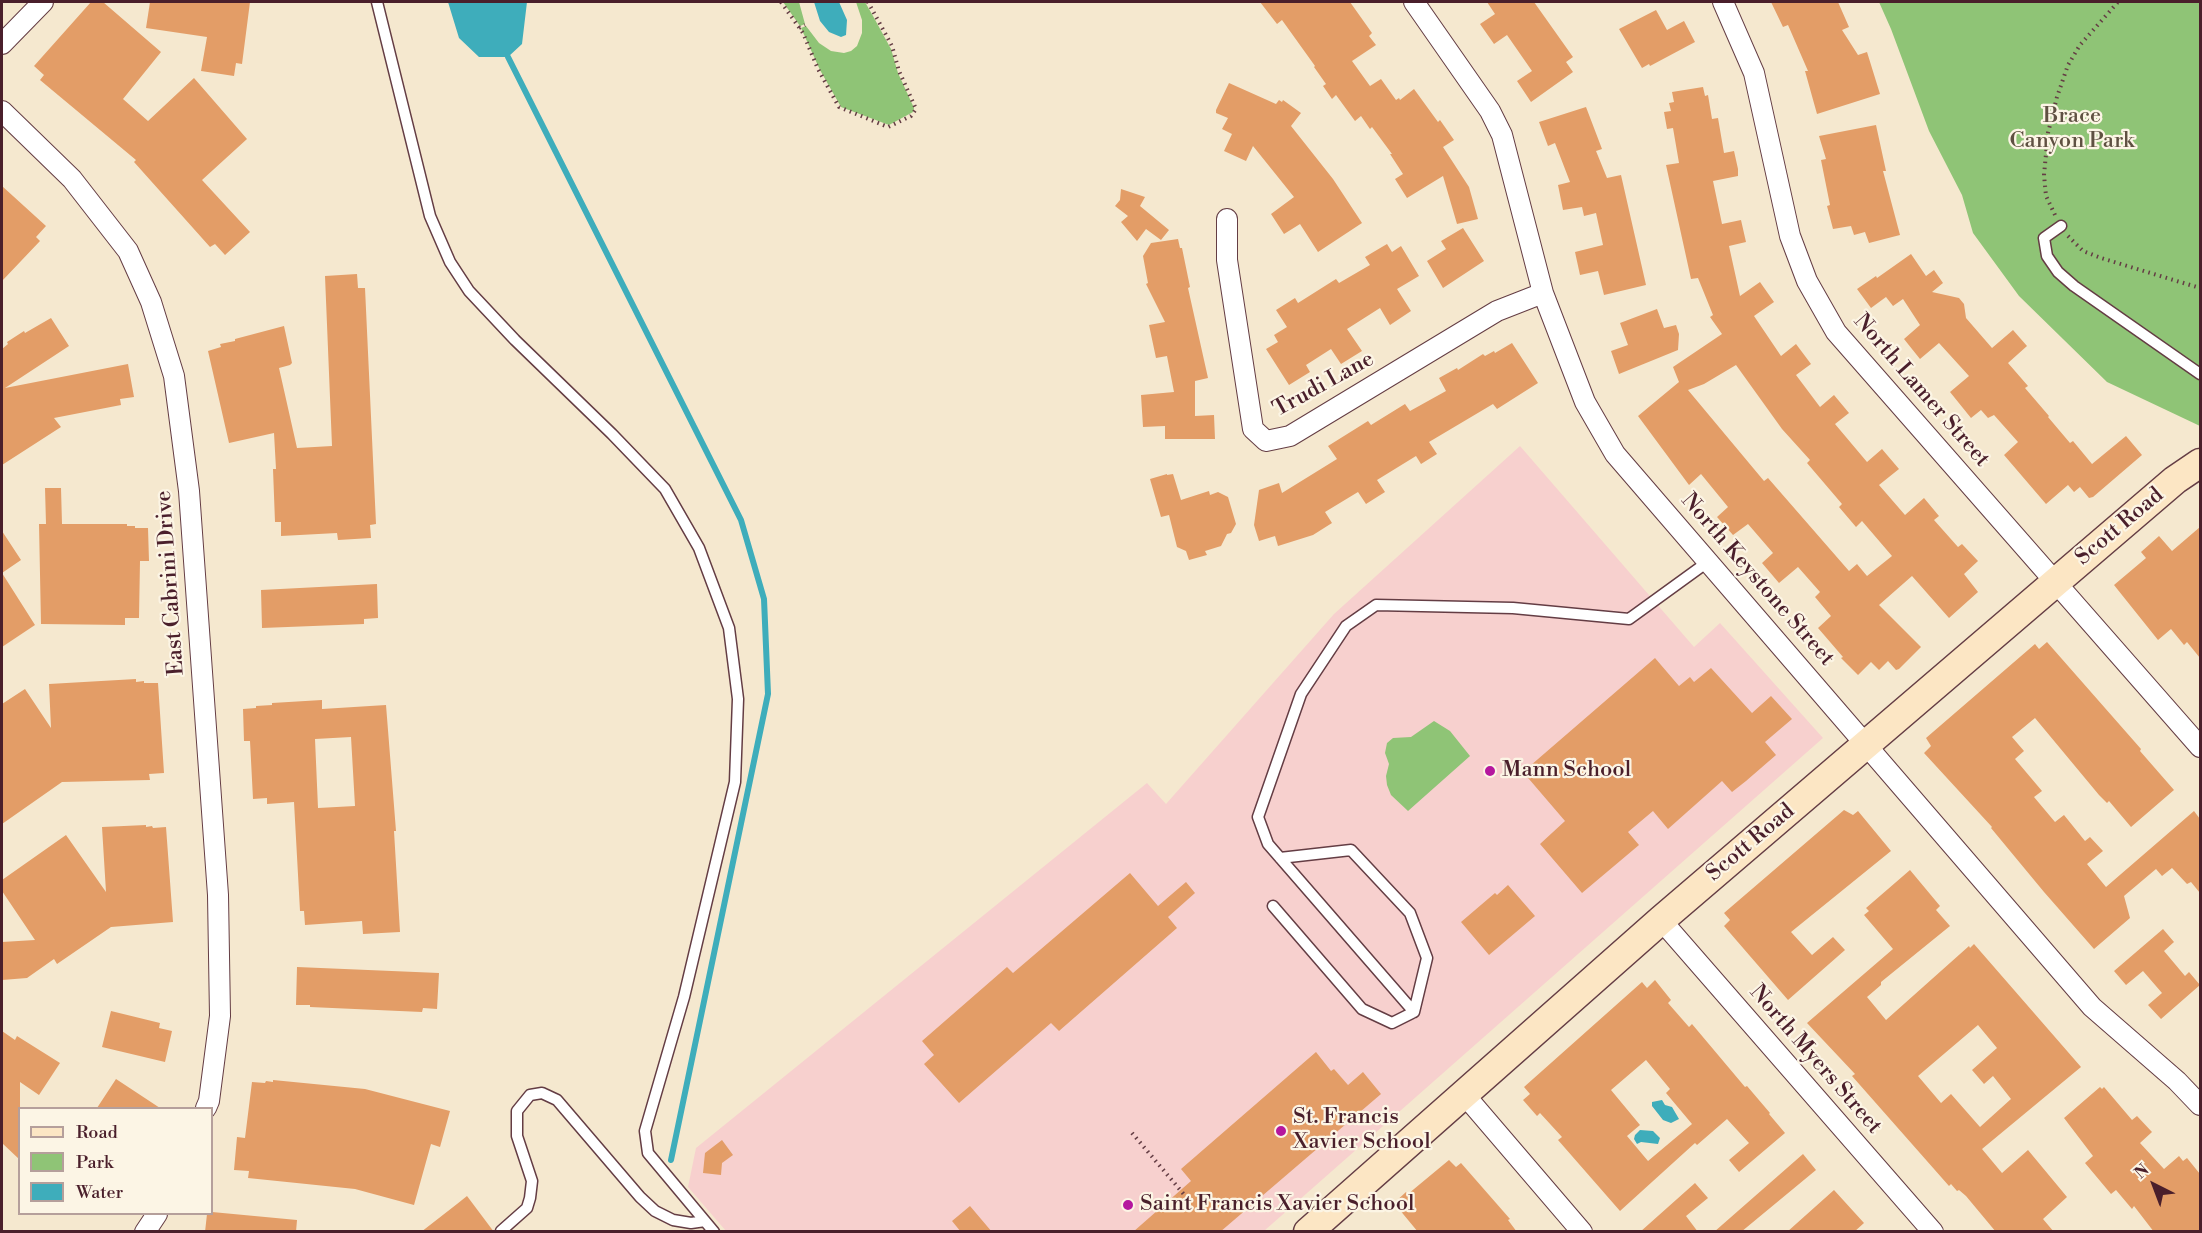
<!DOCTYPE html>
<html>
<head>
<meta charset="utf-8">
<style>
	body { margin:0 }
	#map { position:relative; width:2202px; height:1233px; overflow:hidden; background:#f5e8cf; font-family:"Libre Bodoni",serif }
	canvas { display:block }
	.frame { position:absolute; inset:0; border:3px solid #4a1f2b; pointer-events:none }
	.legend { position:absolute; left:18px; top:1107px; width:195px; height:108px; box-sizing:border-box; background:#fcf5e5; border:2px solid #b59f9b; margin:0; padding:8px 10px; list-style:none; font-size:18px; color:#4a1f2b }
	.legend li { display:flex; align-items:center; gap:12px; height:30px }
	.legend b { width:30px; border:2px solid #b59f9b }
	.north { position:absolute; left:2124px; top:1155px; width:60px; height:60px; -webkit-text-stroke:4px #fcf5e5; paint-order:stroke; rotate:318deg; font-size:16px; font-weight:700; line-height:24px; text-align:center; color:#4a1f2b }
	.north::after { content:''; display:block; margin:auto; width:21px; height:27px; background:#4a1f2b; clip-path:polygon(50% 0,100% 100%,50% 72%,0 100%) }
</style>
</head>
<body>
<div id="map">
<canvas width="2202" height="1233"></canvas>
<div class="frame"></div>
<ul class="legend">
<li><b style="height:8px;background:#fce6c4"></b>Road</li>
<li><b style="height:16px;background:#8fc476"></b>Park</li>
<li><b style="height:16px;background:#3eadbb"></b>Water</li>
</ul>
<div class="north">N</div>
</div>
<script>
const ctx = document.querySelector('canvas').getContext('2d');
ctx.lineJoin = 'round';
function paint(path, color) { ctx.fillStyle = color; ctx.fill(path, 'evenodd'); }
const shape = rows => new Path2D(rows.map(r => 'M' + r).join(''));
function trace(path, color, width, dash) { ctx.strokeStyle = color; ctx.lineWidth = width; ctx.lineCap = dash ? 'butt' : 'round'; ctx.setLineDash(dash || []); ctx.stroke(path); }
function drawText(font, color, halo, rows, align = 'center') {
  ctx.font = font + ' "Libre Bodoni",serif'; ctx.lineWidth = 4.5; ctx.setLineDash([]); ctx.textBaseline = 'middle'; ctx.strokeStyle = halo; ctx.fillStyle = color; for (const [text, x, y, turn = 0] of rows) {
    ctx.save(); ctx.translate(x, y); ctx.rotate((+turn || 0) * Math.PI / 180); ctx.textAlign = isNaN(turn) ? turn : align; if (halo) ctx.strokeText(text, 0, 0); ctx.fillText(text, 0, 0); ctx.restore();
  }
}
paint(shape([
	[1520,446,1694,647,1720,623,1823,738,1264,1231,726,1231,688,1187,696,1148,1147,783,1166,804,1334,614]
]), '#f7d0ce');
paint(shape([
	[783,2,799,2,805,24,800,26],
	[856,2,865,2,873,16,891,49,898,73,914,108,913,112,889,125,841,107,820,70,801,28,806,26,819,43,831,51,844,53,851,51,857,46,862,33,862,20],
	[1879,2,2200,2,2200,426,2107,382,2019,296,1973,233,1962,195,1929,131,1891,29],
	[1434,721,1450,731,1470,756,1408,811,1391,795,1387,785,1386,776,1389,764,1385,753,1387,743,1393,738,1411,737]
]), '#8fc476');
paint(shape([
	[448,2,527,2,522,44,508,57,479,57,459,38],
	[814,2,839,2,847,20,846,35,841,37,829,32,820,21],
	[1662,1100,1665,1105,1672,1107,1679,1119,1671,1123,1663,1120,1652,1106,1652,1102],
	[1640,1130,1653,1131,1660,1138,1658,1144,1641,1142,1637,1144,1634,1139,1635,1135]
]), '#3eadbb');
trace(shape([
	[508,57,741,520,764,599,768,694,671,1160]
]), '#3eadbb', 6);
paint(shape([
	[91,2,103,2,161,52,123,99,148,121,194,78,247,139,202,180,250,232,225,255,215,244,210,247,134,162,136,160,40,80,44,75,34,66],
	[150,2,250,2,242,64,236,63,234,76,201,71,207,37,146,28],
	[1260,2,1350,2,1372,33,1369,36,1376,45,1352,61,1370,86,1381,79,1396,100,1399,98,1400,100,1414,89,1438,122,1440,120,1454,140,1443,147,1469,187,1478,219,1457,224,1443,176,1407,198,1395,179,1403,174,1390,154,1392,154,1372,127,1370,129,1361,116,1355,121,1336,95,1332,99,1323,86,1326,84,1314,67,1315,66,1282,20,1277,24],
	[1487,2,1534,2,1573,57,1566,62,1573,72,1531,102,1517,81,1532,71,1507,35,1494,44,1480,24,1495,14],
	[1771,2,1838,2,1849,27,1842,30,1858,55,1867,52,1880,94,1817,114,1805,71,1808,71,1788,25,1783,27],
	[1656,10,1667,30,1684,21,1695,42,1650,66,1649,64,1642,68,1619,29],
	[1229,83,1276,104,1279,100,1282,102,1283,100,1301,113,1291,126,1333,179,1362,223,1318,252,1300,224,1284,234,1271,214,1294,197,1253,146,1246,161,1224,151,1232,134,1222,129,1228,118,1216,113,1216,110],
	[1703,87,1705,96,1708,95,1712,119,1718,118,1724,153,1734,151,1738,169,1738,176,1713,181,1722,224,1741,220,1746,242,1729,246,1740,296,1760,282,1774,302,1754,316,1781,356,1796,344,1811,364,1796,375,1820,407,1834,395,1849,413,1835,424,1867,462,1882,449,1899,469,1879,485,1905,515,1924,498,1939,516,1934,520,1958,547,1962,544,1978,561,1964,574,1978,592,1949,618,1912,576,1879,605,1921,647,1899,669,1896,670,1888,661,1879,670,1871,662,1858,675,1841,658,1843,657,1818,628,1831,616,1815,597,1820,592,1798,567,1779,583,1762,563,1773,553,1748,524,1733,535,1717,517,1728,507,1701,474,1689,485,1638,416,1679,382,1673,367,1722,334,1710,317,1713,315,1698,278,1691,279,1666,165,1679,163,1673,128,1667,129,1664,112,1671,111,1669,103,1674,102,1672,92],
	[1736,365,1782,429,1810,460,1807,463,1842,504,1839,507,1856,527,1862,521,1892,556,1867,576,1857,564,1849,571,1768,478,1764,481,1688,390,1704,384],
	[1586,107,1602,149,1596,151,1607,178,1621,175,1646,285,1604,295,1598,271,1580,275,1575,252,1603,245,1596,213,1584,216,1582,207,1563,210,1558,185,1570,182,1555,143,1548,146,1539,122],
	[1876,125,1886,171,1883,171,1900,235,1869,243,1865,232,1854,235,1851,226,1833,229,1827,206,1830,205,1821,160,1826,159,1819,136],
	[2,186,46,226,36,237,40,241,2,281],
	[1121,189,1145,197,1140,206,1169,230,1161,240,1146,229,1137,241,1121,222,1128,216,1115,206,1120,200],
	[1463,228,1484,261,1443,288,1427,261,1446,249,1441,241],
	[1178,239,1180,248,1182,248,1190,287,1188,288,1208,378,1195,381,1195,416,1214,415,1215,439,1165,439,1165,426,1143,427,1141,395,1174,392,1167,356,1156,358,1149,325,1165,322,1146,284,1148,283,1143,256,1151,243],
	[1387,244,1392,252,1401,246,1419,276,1397,289,1411,311,1390,325,1380,308,1347,329,1362,351,1341,364,1331,349,1306,365,1310,372,1289,385,1266,349,1278,342,1274,335,1287,327,1276,310,1295,298,1298,303,1336,279,1339,283,1370,265,1365,257],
	[1911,254,1926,276,1934,270,1943,283,1932,292,1959,298,1964,304,1966,318,1992,348,2013,330,2027,346,2008,363,2028,386,2025,388,2049,416,2048,417,2070,443,2073,441,2092,464,2126,436,2142,455,2093,497,2089,498,2080,487,2074,492,2068,485,2046,504,2004,455,2018,442,1994,415,1988,418,1981,410,1971,418,1950,392,1969,376,1939,343,1920,359,1904,339,1920,325,1903,299,1893,306,1886,297,1871,308,1857,289,1876,276,1877,278],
	[357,274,358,288,365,288,376,524,370,525,371,538,338,540,337,533,281,536,281,522,275,522,273,469,276,469,274,433,229,443,208,351,221,347,220,344,235,341,235,339,284,326,292,363,290,365,279,368,297,448,332,446,325,276],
	[1657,309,1664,328,1676,325,1679,334,1678,350,1619,374,1611,351,1628,345,1620,323],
	[51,318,69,346,5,388,128,364,134,397,120,399,121,405,54,418,61,427,2,465,2,349,8,344,7,342,24,331,25,333],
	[1512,343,1538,383,1497,409,1493,404,1429,442,1437,454,1421,464,1416,456,1377,480,1385,492,1366,504,1358,492,1325,512,1332,523,1313,535,1278,546,1275,536,1259,541,1254,525,1259,490,1279,483,1282,493,1337,459,1328,446,1368,421,1371,425,1405,404,1410,411,1446,391,1439,378,1457,368,1458,370,1483,354,1485,356,1494,351,1495,353],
	[1167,474,1167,475,1173,474,1181,500,1209,491,1210,495,1218,492,1228,497,1236,524,1231,533,1227,534,1221,546,1205,551,1207,555,1189,560,1186,551,1177,547,1169,515,1161,517,1150,479],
	[45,488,61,488,62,524,127,524,127,526,135,526,135,528,148,528,149,561,140,561,139,618,125,618,125,625,41,624,39,524,46,524],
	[2200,527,2200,658,2187,642,2184,645,2171,629,2158,640,2114,585,2146,558,2141,552,2159,536,2172,551],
	[2,531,21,560,2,573,35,625,2,647],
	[377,584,378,618,364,619,364,624,262,628,261,590],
	[2047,642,2141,749,2140,751,2174,790,2131,827,2109,801,2107,803,2099,795,2035,718,2012,737,2024,751,2015,759,2042,791,2034,797,2055,822,2064,815,2085,841,2090,837,2103,851,2087,864,2106,887,2194,811,2200,819,2200,893,2191,882,2187,884,2172,868,2162,876,2156,869,2124,896,2130,918,2094,949,2044,892,1991,828,1992,827,1924,753,1931,746,1926,738,2035,644,2039,649],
	[1655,658,1679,686,1690,677,1694,682,1711,668,1752,713,1771,696,1792,719,1765,742,1776,755,1746,781,1732,792,1722,781,1668,829,1653,811,1628,832,1639,845,1582,893,1540,844,1565,821,1523,772],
	[136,679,136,682,144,681,144,683,158,683,164,773,149,774,150,780,62,782,2,824,2,704,25,689,51,728,49,684],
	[322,700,322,709,386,705,396,831,394,831,400,932,363,934,362,921,305,925,304,911,300,911,294,802,267,804,267,798,253,799,250,741,244,741,243,709,256,708,256,706,272,705,272,703],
	[351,737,355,806,318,808,315,739],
	[1844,810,1853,815,1858,811,1891,851,1791,932,1812,955,1833,937,1845,950,1788,1000,1724,926,1730,920,1724,913],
	[146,825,146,827,152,826,153,828,166,827,173,922,111,927,57,964,54,959,27,978,2,980,2,942,35,940,2,891,2,880,66,835,106,892,102,827],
	[1910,870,1940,906,1936,910,1950,926,1881,982,1881,985,1867,997,1886,1020,1969,946,1970,948,1974,944,2081,1067,1982,1149,2002,1173,2028,1150,2067,1197,2043,1219,2054,1232,1996,1232,1966,1196,1959,1190,1957,1191,1951,1184,1949,1186,1852,1076,1855,1074,1807,1023,1893,949,1864,915,1869,911,1866,908],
	[1978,1025,1997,1048,1972,1070,1984,1084,1993,1076,2011,1099,1980,1127,1951,1094,1941,1103,1918,1076],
	[1130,873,1158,906,1186,882,1195,893,1168,917,1177,928,1059,1031,1051,1023,959,1103,924,1064,934,1055,922,1041,1007,967,1013,973],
	[1508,885,1535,916,1489,955,1461,922,1495,893,1497,895],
	[2163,929,2174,942,2164,951,2185,976,2189,972,2200,985,2161,1019,2148,1005,2162,993,2143,971,2126,985,2114,971],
	[297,967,439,973,437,1009,423,1008,422,1012,310,1007,310,1005,296,1005],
	[1655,980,1671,1000,1668,1003,1689,1027,1692,1024,1745,1087,1747,1086,1770,1113,1769,1114,1785,1133,1739,1172,1729,1160,1749,1143,1727,1119,1697,1145,1695,1143,1620,1211,1558,1140,1562,1137,1540,1113,1537,1116,1523,1100,1530,1094,1524,1087,1642,982,1647,988],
	[1646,1060,1670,1089,1666,1093,1692,1124,1648,1161,1627,1136,1640,1125,1611,1090],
	[111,1011,160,1023,159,1028,172,1031,165,1062,102,1047],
	[2,1031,15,1040,17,1036,60,1063,39,1095,20,1082,20,1160,2,1143],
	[1316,1052,1331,1071,1334,1069,1348,1085,1363,1072,1381,1094,1220,1232,1133,1232,1191,1181,1181,1169],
	[116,1079,160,1108,97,1108],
	[273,1080,365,1089,450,1111,440,1147,431,1144,414,1205,355,1189,248,1178,249,1171,234,1170,237,1137,245,1138,252,1082,265,1083,266,1081,273,1082],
	[2100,1087,2102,1089,2104,1087,2132,1120,2137,1116,2152,1132,2140,1143,2164,1169,2179,1156,2183,1161,2187,1158,2200,1174,2200,1232,2154,1232,2134,1206,2132,1209,2116,1190,2111,1194,2085,1163,2093,1156,2064,1118],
	[722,1140,733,1155,722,1163,721,1175,703,1173,705,1153],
	[1803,1154,1816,1170,1741,1232,1714,1232],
	[1449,1160,1456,1167,1461,1163,1510,1219,1508,1220,1517,1232,1418,1232,1394,1203,1406,1192,1408,1194],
	[1695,1183,1708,1198,1686,1216,1698,1232,1640,1232],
	[1834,1190,1864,1223,1854,1232,1787,1232],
	[467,1196,494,1232,421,1232,457,1204],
	[970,1206,992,1232,961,1232,952,1221],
	[212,1212,297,1220,296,1232,205,1232,207,1214]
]), '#e39d67');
const lane = shape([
	[377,2,430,216,450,262,469,291,515,340,612,434,665,489,699,548,729,628,738,699,735,782,684,997,645,1131,648,1153,714,1232],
	[2061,226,2044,238,2047,256,2058,272,2074,286,2200,374],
	[1280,858,1351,850,1410,913,1427,958,1414,1012],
	[1273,906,1362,1009,1392,1023,1414,1012],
	[1414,1012,1268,844,1258,817,1301,694,1346,626,1376,605,1513,608,1629,619,1709,561],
	[501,1231,527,1208,530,1198,532,1181,517,1136,517,1111,530,1095,542,1093,557,1100,640,1197,655,1211,673,1220,691,1223,705,1221]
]);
const street = shape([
	[1414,2,1490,111,1502,135,1543,293,1585,402,1615,454,2092,1007,2177,1081,2200,1105],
	[1723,2,1754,73,1790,236,1807,281,1836,332,2200,747],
	[2,44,43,2],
	[2,111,72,179,128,251,151,302,174,376,189,491,218,895,220,1016,209,1101,206,1108],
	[1227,219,1227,260,1253,429,1266,441,1290,436,1497,311,1543,293],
	[1661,920,1933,1232],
	[1463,1093,1582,1232],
	[145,1232,157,1214]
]);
const secondary = shape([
	[1308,1232,1661,920,2175,480,2200,463]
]);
trace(lane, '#643d44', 13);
trace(street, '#643d44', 22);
trace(secondary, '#643d44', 31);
trace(shape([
	[781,2,803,33,818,69,839,107,888,127,911,116,916,109,899,71,892,46,868,2],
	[799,28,805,25],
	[2055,215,2046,196,2044,175,2048,133,2057,97,2068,65,2080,45,2118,2],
	[2068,236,2083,251,2101,258,2200,288],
	[1132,1133,1187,1198],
	[1222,1232,1222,1230]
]), '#643d44', 4, [1.5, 4.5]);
trace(lane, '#fff', 10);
trace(street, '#fff', 20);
trace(secondary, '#fce6c4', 28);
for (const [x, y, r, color] of [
	[1490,771,6,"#b5179e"],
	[1281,1131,6,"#b5179e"],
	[1128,1205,6,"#b5179e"]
]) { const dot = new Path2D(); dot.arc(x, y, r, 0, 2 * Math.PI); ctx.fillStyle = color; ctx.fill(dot); trace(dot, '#fcf5e5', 2); }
drawText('22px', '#5f5142', '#fcf5e5', [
	["Brace",2072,117],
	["Canyon Park",2072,142]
]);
drawText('22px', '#4a1f2b', '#fcf5e5', [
	["Trudi Lane",1324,385,-29],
	["North Lamer Street",1921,391,49],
	["Scott Road",2120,527,-40],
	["North Keystone Street",1757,580,49],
	["East Cabrini Drive",171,583,-94],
	["Scott Road",1751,843,-40],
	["North Myers Street",1815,1060,49]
]);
drawText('22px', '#4a1f2b', '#fcf5e5', [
	["Mann School",1502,771],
	["St. Francis",1293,1118],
	["Xavier School",1293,1143],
	["Saint Francis Xavier School",1140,1205]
], 'left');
</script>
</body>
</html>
